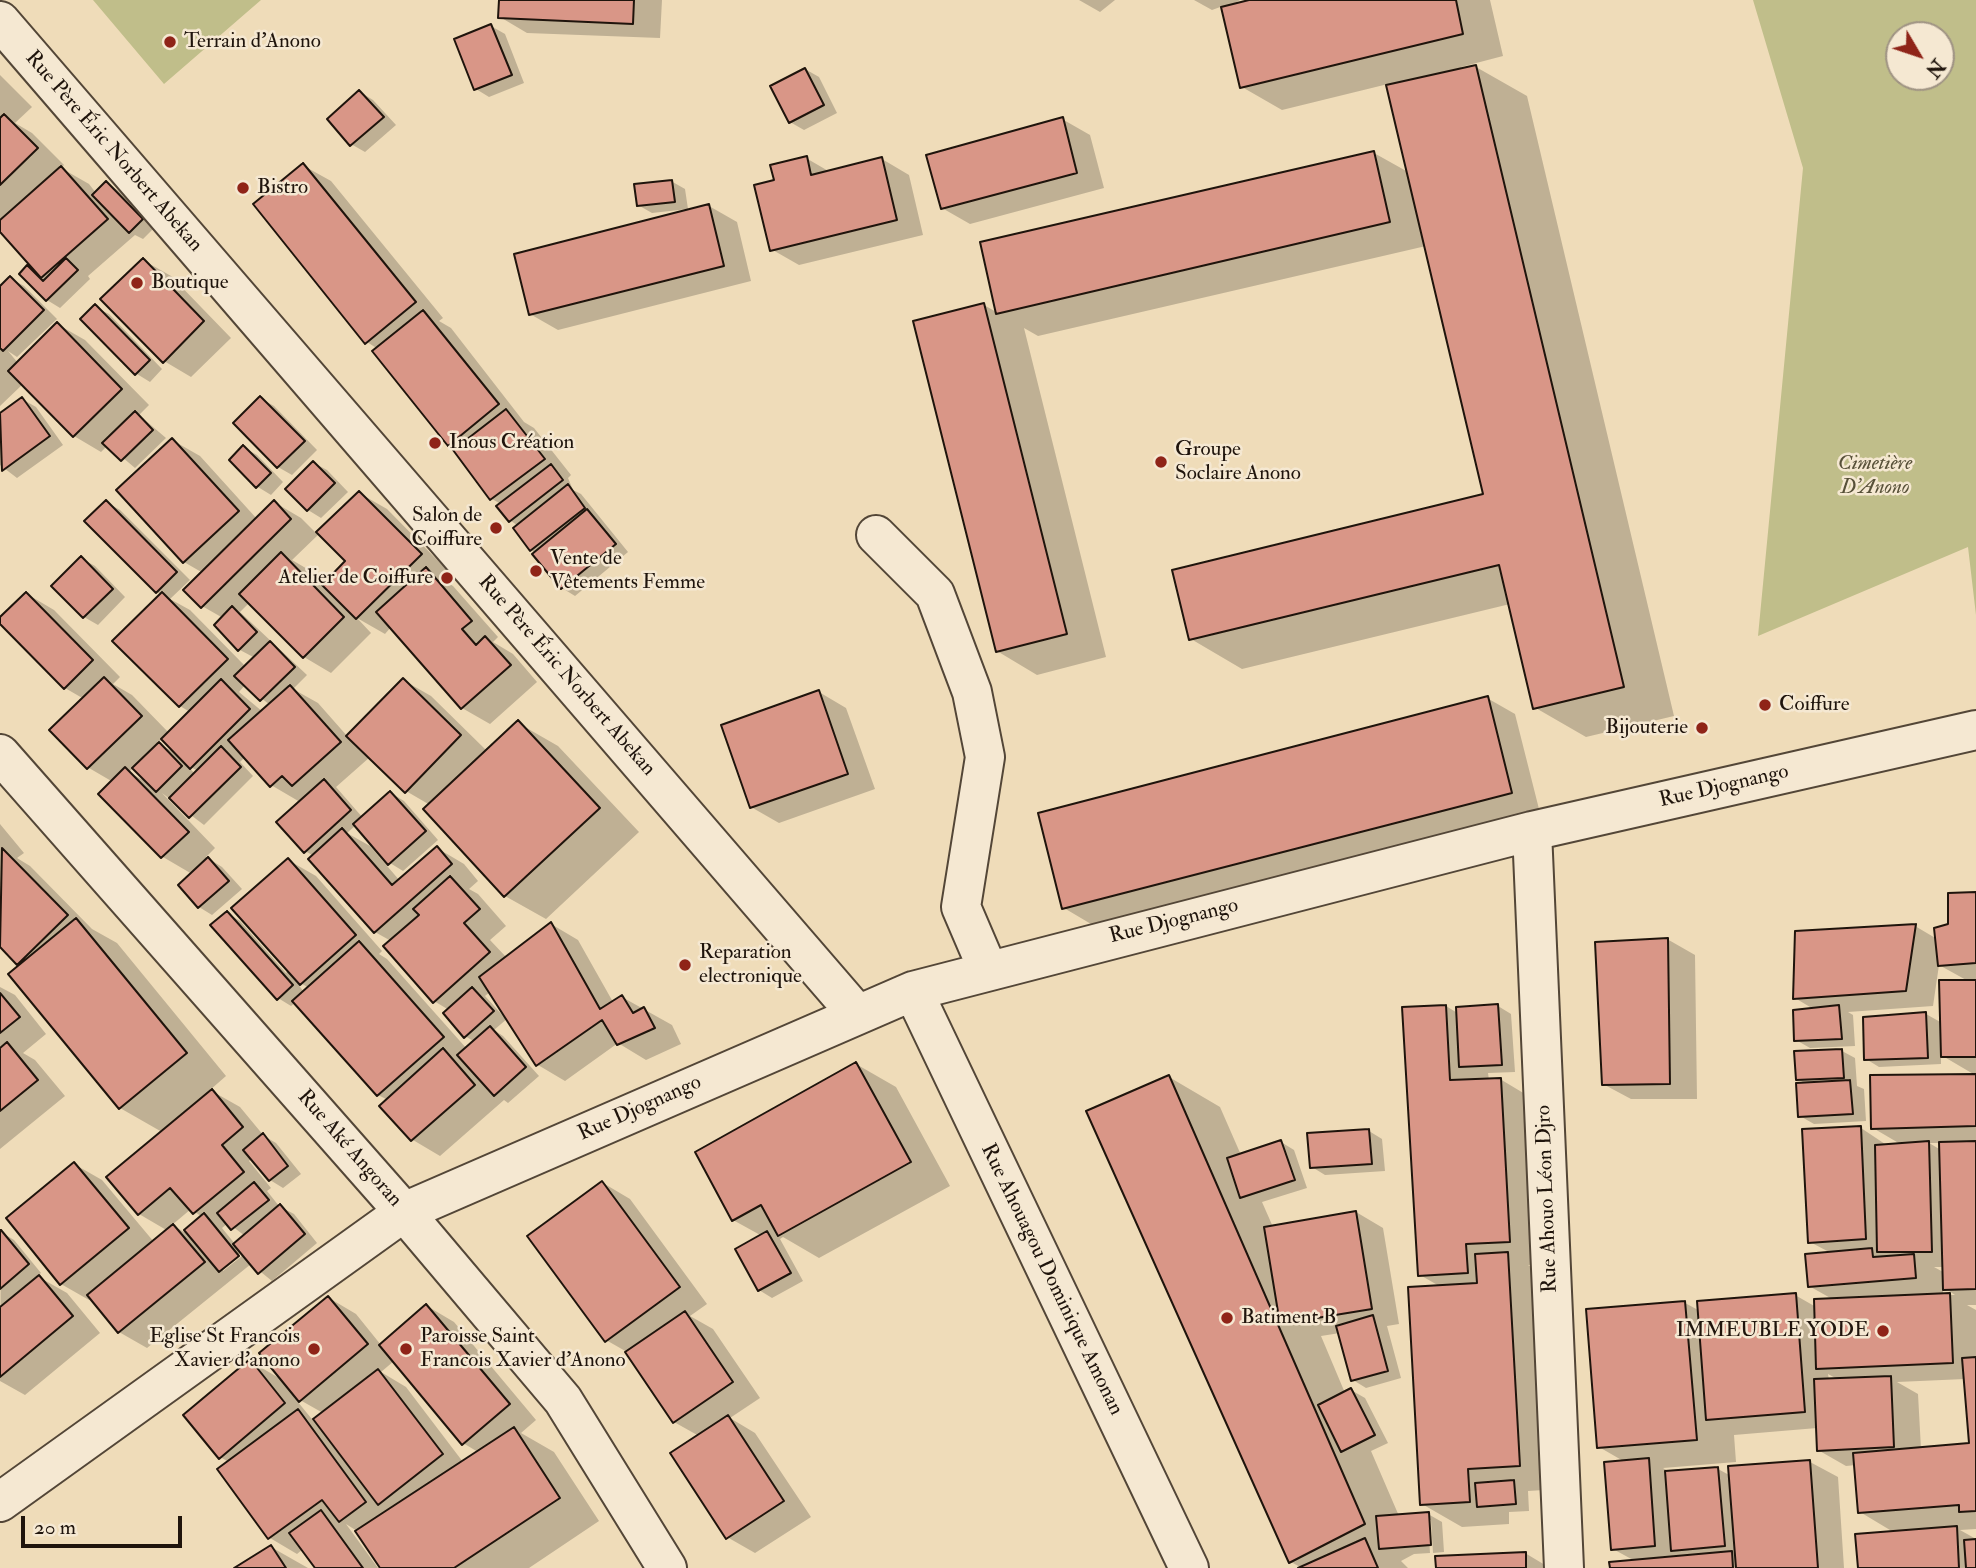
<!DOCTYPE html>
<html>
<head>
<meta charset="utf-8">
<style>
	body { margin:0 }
	#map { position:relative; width:1976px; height:1568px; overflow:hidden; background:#efdcb9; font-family:"IM FELL Double Pica",serif }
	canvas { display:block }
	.north { position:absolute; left:1885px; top:21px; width:70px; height:70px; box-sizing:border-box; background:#f5e8d2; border:2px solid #9f9383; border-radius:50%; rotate:129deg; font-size:19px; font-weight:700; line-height:28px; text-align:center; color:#1f140c }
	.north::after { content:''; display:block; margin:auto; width:24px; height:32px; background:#8f2418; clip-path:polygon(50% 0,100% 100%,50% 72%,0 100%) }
	.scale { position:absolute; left:21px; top:1516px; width:161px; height:32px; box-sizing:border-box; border:4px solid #1f140c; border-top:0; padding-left:9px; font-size:21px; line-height:24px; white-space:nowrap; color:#1f140c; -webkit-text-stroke:5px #f5e8d2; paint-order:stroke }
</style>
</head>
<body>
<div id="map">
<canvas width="1976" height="1568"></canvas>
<div class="north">N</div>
<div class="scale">20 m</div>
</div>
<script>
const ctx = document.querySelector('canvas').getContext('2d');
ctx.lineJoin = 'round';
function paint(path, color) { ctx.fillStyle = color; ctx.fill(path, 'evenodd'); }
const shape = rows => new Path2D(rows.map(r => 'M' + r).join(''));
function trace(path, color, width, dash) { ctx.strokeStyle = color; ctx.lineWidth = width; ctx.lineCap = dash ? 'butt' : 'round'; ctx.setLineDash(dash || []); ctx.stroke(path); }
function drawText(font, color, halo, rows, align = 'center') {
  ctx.font = font + ' "IM FELL Double Pica",serif'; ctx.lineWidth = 5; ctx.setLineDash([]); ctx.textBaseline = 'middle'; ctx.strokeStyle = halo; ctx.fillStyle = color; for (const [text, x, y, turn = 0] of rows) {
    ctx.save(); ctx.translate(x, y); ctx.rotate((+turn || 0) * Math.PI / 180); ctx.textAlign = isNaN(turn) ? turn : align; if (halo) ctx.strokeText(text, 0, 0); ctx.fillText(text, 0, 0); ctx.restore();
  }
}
paint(shape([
	[93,0,261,0,164,84],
	[1753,0,1976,0,1976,615,1968,547,1758,636,1803,168],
	[1941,35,1941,77,1899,77,1899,35]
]), '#c0be8a');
paint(shape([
	[501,0,662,0,660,38,527,33,500,17],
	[1079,0,1115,0,1100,12],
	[1194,0,1240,0,1230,6,1257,0,1490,0,1503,56,1461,67,1461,70,1476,67,1527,96,1674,716,1586,737,1534,707,1510,604,1242,669,1191,639,1485,495,1426,246,1038,336,1024,328,1106,657,1037,675,997,651,984,305,998,313,1374,153,1408,172,1388,84,1282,110,1242,87,1223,6,1212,10],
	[491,26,505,34,524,83,489,97,476,89],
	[805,69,819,77,837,113,804,130,790,122],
	[0,75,32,107,15,123,32,133,64,165,61,168,89,184,96,193,106,183,119,191,155,227,143,239,135,235,88,276,90,279,60,308,47,300,27,268,39,275,0,229],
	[360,92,373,100,396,125,365,152,351,144],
	[1062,119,1090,135,1104,188,970,224,942,208],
	[806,158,830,172,882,159,909,175,923,235,799,265,771,249,776,182],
	[304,166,331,181,443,318,439,321,451,328,524,422,534,428,571,475,568,478,573,490,581,494,628,552,575,596,562,588,531,549,518,526,510,520,501,504,492,499,378,349,367,342],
	[671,181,685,189,688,209,652,213,638,205],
	[709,206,737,222,751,281,558,330,530,314],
	[143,260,171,276,231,338,191,377,164,361],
	[10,278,24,286,57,319,17,357,8,351,18,363,57,324,85,340,149,405,139,415,166,438,135,468,108,445,101,452,74,436,23,384,0,406,0,288],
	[95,307,109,314,162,369,150,382,137,374,82,319],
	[260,398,274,406,317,450,292,475,278,467,235,423],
	[22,399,36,407,63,445,17,478,0,465,0,416],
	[172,440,200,456,257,519,274,502,301,518,317,534,359,493,387,509,448,571,440,578,453,586,498,637,493,642,513,654,537,682,490,724,462,708,391,627,385,634,357,618,371,633,331,673,304,657,250,602,240,612,307,675,293,689,318,703,348,737,403,680,431,696,487,751,518,723,558,746,639,832,546,919,505,896,425,809,430,805,406,791,370,757,336,787,363,818,391,793,404,801,438,840,403,871,390,863,356,825,347,833,370,846,400,881,437,848,464,864,478,881,469,889,478,894,506,926,490,940,507,958,551,924,578,940,613,1002,622,997,672,1025,681,1044,646,1060,618,1043,565,1081,538,1065,508,1018,494,1030,503,1036,539,1076,508,1103,504,1100,440,1156,413,1140,382,1106,388,1100,378,1095,296,1002,291,1006,278,998,227,913,240,921,286,973,289,970,288,860,316,876,382,951,379,954,387,959,467,1049,475,1042,465,1036,449,1010,434,1001,391,941,375,932,310,859,314,856,305,851,300,802,271,785,245,757,240,762,253,776,204,825,162,793,215,848,206,857,222,867,242,889,212,915,199,907,192,874,163,857,101,794,113,782,89,768,52,730,84,699,65,688,0,620,27,594,54,610,120,677,113,684,132,695,169,733,190,712,180,706,115,641,162,595,157,592,106,502,120,510,190,580,170,599,190,610,246,667,255,658,240,650,216,625,223,618,202,606,203,573,184,562],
	[320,533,348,561,324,585,309,570,292,560],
	[245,685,270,705,263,712,239,692],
	[163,738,177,754,158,743],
	[187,765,198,771,195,774],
	[134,767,148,783,129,772],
	[294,979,309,988,304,992],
	[490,992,506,1016,505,1018,485,996],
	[243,447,257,455,283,482,271,495,258,487,231,460],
	[314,463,327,470,348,492,321,518,308,510],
	[81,558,95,566,125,597,98,625,84,617,53,586],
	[819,692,846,708,875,789,779,823,751,807],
	[1487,698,1515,714,1539,809,1091,924,1064,908],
	[0,824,24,853,17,858,30,866,92,929,117,943,226,1076,210,1090,240,1107,264,1136,276,1143,301,1174,283,1188,270,1180,252,1158,249,1161,271,1188,267,1191,279,1206,294,1214,317,1243,272,1281,251,1264,147,1348,119,1332,91,1298,89,1300,61,1284,8,1218,74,1164,102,1180,154,1242,168,1231,139,1214,162,1132,120,1108,21,965,0,945],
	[191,1209,202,1217,184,1232,172,1225],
	[228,1223,245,1236,235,1244,222,1228],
	[245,1249,247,1252,223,1271,223,1267],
	[1976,894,1976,1305,1967,1305,1976,1310,1976,1529,1960,1530,1976,1539,1976,1568,1859,1568,1895,1533,1860,1512,1856,1465,1846,1466,1818,1450,1817,1428,1734,1435,1736,1462,1663,1468,1671,1473,1718,1469,1731,1476,1810,1462,1838,1477,1844,1568,1612,1568,1635,1561,1613,1549,1625,1462,1599,1447,1685,1303,1700,1311,1795,1295,1816,1307,1834,1300,1809,1286,1831,1253,1810,1242,1861,1128,1888,1146,1902,1145,1873,1128,1975,1075,1941,1055,1941,1064,1879,1067,1866,1059,1926,1014,1942,1023,1968,981,1939,965,1933,1006,1848,1012,1853,1015,1855,1046,1810,1048,1796,1040,1815,1010,1795,998,1915,926,1937,939],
	[1929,1143,1941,1143,1941,1150],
	[1934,1267,1944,1267,1945,1273],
	[1943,1287,1955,1295,1943,1295],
	[1828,1374,1839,1380,1829,1380],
	[1965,1379,1971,1445,1921,1449,1918,1394,1897,1382],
	[1667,939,1695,955,1697,1099,1631,1099,1603,1084],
	[0,987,15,995,46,1034,23,1053,35,1060,65,1096,0,1149],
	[1446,1006,1459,1014,1498,1006,1511,1014,1515,1072,1488,1073,1489,1080,1500,1079,1540,1103,1550,1264,1528,1265,1548,1277,1560,1489,1528,1491,1529,1511,1509,1512,1509,1524,1462,1527,1422,1504,1441,1287,1420,1275],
	[1842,1051,1855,1058,1857,1086,1864,1089,1866,1121,1814,1124,1800,1116,1806,1084,1798,1079],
	[856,1064,896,1087,950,1186,819,1258,783,1237,780,1239,803,1281,772,1298,759,1290,762,1236,733,1220],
	[1169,1077,1220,1107,1241,1155,1281,1142,1294,1150,1307,1188,1262,1202,1273,1227,1356,1212,1383,1228,1399,1324,1387,1326,1401,1378,1366,1388,1353,1380,1340,1333,1321,1336,1345,1393,1351,1390,1365,1398,1388,1443,1371,1451,1399,1516,1428,1514,1442,1522,1444,1552,1433,1553,1431,1520,1428,1520,1430,1553,1414,1554,1401,1561,1408,1568,1302,1568,1291,1562],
	[1369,1131,1382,1139,1385,1171,1325,1175,1312,1167],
	[603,1183,630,1199,707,1304,690,1316,713,1329,760,1398,730,1418,755,1433,811,1517,755,1553,727,1537,699,1436,674,1422,627,1352,606,1340],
	[1,1232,14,1240,41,1273,37,1276,67,1293,100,1333,25,1395,0,1381],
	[329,1298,356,1314,381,1345,427,1306,454,1322,536,1420,521,1433,554,1452,599,1521,529,1568,382,1568,357,1531,346,1524,378,1568,317,1568,303,1549,297,1554,270,1538,229,1462,220,1457,250,1361,284,1381],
	[394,1361,463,1443,478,1452,463,1462,406,1387,381,1372],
	[293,1396,323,1413,314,1420,311,1418],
	[271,1547,308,1568,237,1568],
	[1525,1553,1550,1568,1437,1568]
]), '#0003');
const building = shape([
	[499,0,634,0,633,24,498,18,499,0],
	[1249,0,1456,0,1463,34,1240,88,1221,7,1249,0],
	[491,24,512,75,474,90,454,39,491,24],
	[1476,65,1624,687,1533,709,1499,565,1189,640,1172,570,1483,494,1386,85,1476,65],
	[805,68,824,105,789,123,770,86,805,68],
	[359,90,384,117,350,146,327,119,359,90],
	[4,114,38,148,0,185,0,118,4,114],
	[1063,117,1077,173,941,209,926,155,1063,117],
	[1374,151,1390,222,996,314,980,242,1374,151],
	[807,156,811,175,882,157,897,220,770,251,754,185,774,180,770,165,807,156],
	[303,163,416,302,365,344,253,204,303,163],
	[61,166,108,219,41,278,0,232,0,220,61,166],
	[672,180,675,202,637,206,634,184,672,180],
	[106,181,143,219,129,233,92,195,106,181],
	[709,204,724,266,529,315,514,254,709,204],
	[66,258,78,270,46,301,19,274,27,265,43,281,66,258],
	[143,258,204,321,163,363,100,299,143,258],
	[10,276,44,310,3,351,0,348,0,286,10,276],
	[984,303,1067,634,996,652,913,321,984,303],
	[95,304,150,360,135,375,80,319,95,304],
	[423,310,499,404,448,446,372,351,423,310],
	[57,322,122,389,73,437,8,371,57,322],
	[260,396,305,441,277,468,233,423,260,396],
	[22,397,50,436,2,471,0,413,22,397],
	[506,409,545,459,490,500,453,450,506,409],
	[135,411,153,430,121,461,102,443,135,411],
	[172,438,239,511,183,563,116,490,172,438],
	[243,445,271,473,256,488,229,460,243,445],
	[313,461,335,483,307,511,285,489,313,461],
	[551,464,563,480,509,522,496,506,551,464],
	[568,484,585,508,530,551,513,528,568,484],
	[359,491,422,554,356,619,322,585,345,561,316,532,359,491],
	[106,500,177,572,156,593,84,521,106,500],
	[274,500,291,519,201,608,183,590,274,500],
	[587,509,616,544,561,589,532,554,587,509],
	[281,552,344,617,303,658,239,594,281,552],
	[81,556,113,589,83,618,51,586,81,556],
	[426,567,472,621,462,629,476,645,485,636,511,665,461,709,376,612,426,567],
	[26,592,93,660,64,689,0,624,0,617,26,592],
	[162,592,228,659,179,707,112,641,162,592],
	[232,606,257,632,238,651,214,625,232,606],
	[270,641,295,667,260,701,234,676,270,641],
	[104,677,142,716,87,769,49,730,104,677],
	[403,678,461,735,405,793,346,736,403,678],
	[221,679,250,709,190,769,161,739,221,679],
	[290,685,341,742,292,786,282,776,270,787,228,740,290,685],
	[819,690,848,774,750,808,721,725,819,690],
	[1488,696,1512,793,1062,909,1038,813,1488,696],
	[518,720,600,808,504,897,423,809,518,720],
	[159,742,182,766,156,792,132,768,159,742],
	[221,746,241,767,189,818,169,798,221,746],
	[125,767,189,832,161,858,98,794,125,767],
	[324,779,351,810,304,853,276,822,324,779],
	[390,791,426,831,388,865,353,824,390,791],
	[342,828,392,885,437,846,452,864,374,933,308,859,342,828],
	[2,848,68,915,17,965,0,947,2,848],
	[208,857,229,881,198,908,178,885,208,857],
	[288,858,356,935,300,985,231,908,288,858],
	[450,876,480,909,464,923,490,952,433,1003,383,946,419,915,413,909,450,876],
	[1976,892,1976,963,1938,966,1934,928,1948,924,1948,893,1976,892],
	[227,911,293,985,277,1000,210,925,227,911],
	[76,918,187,1053,119,1109,8,974,76,918],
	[551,922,600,1009,622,995,633,1013,644,1007,655,1028,617,1045,602,1020,536,1066,479,977,551,922],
	[1916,924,1906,991,1793,999,1795,931,1916,924],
	[1668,938,1670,1084,1602,1085,1595,942,1668,938],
	[359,941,444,1037,377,1096,292,1001,359,941],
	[1939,980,1976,980,1976,1057,1941,1057,1939,980],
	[472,987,494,1011,464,1038,443,1013,472,987],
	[0,993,20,1017,0,1033,0,993],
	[1498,1004,1502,1065,1459,1067,1456,1007,1498,1004],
	[1446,1005,1450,1080,1501,1078,1510,1242,1466,1244,1468,1273,1418,1276,1402,1007,1446,1005],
	[1839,1005,1842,1039,1794,1041,1793,1010,1839,1005],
	[1926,1012,1928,1058,1864,1060,1863,1017,1926,1012],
	[490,1026,526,1067,494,1096,457,1055,490,1026],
	[7,1042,38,1080,0,1111,0,1048,7,1042],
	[443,1048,475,1085,411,1141,379,1106,443,1048],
	[1842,1049,1844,1078,1796,1080,1794,1051,1842,1049],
	[856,1062,911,1162,778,1236,761,1205,732,1221,695,1152,856,1062],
	[1976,1074,1976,1126,1871,1129,1870,1075,1976,1074],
	[1169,1075,1365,1524,1289,1563,1086,1111,1169,1075],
	[1850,1080,1853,1114,1798,1117,1796,1083,1850,1080],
	[212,1089,243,1127,222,1145,244,1172,193,1214,170,1188,138,1215,106,1177,212,1089],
	[1861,1126,1866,1239,1808,1243,1802,1129,1861,1126],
	[1369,1129,1372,1164,1310,1168,1307,1133,1369,1129],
	[263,1133,288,1166,269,1181,243,1150,263,1133],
	[1281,1140,1295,1180,1240,1198,1227,1158,1281,1140],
	[1929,1141,1932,1252,1877,1252,1875,1145,1929,1141],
	[1976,1141,1976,1289,1943,1290,1939,1142,1976,1141],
	[74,1162,129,1228,60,1285,6,1218,74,1162],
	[602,1181,680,1287,605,1342,527,1236,602,1181],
	[254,1182,269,1200,231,1230,217,1213,254,1182],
	[280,1204,305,1234,258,1274,233,1244,280,1204],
	[1356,1211,1372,1309,1280,1324,1264,1227,1356,1211],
	[204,1213,239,1256,219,1272,184,1230,204,1213],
	[173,1224,205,1262,118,1333,87,1295,173,1224],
	[1,1230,29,1264,0,1289,0,1230,1,1230],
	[767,1231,791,1273,758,1291,735,1249,767,1231],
	[1872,1248,1873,1257,1914,1254,1916,1278,1808,1287,1805,1254,1872,1248],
	[1508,1252,1520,1466,1468,1469,1470,1502,1420,1505,1408,1287,1477,1283,1475,1254,1508,1252],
	[39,1275,73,1316,0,1377,0,1307,39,1275],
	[1796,1293,1805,1412,1706,1420,1697,1301,1796,1293],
	[1950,1293,1953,1363,1816,1369,1814,1299,1950,1293],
	[328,1296,368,1344,299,1402,259,1353,328,1296],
	[1685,1301,1697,1440,1597,1448,1586,1309,1685,1301],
	[426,1304,510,1404,462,1445,379,1345,426,1304],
	[685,1311,733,1382,673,1423,625,1352,685,1311],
	[1373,1315,1388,1371,1351,1381,1336,1326,1373,1315],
	[1976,1357,1976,1511,1959,1512,1959,1505,1858,1513,1853,1453,1969,1443,1962,1358,1976,1357],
	[250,1359,285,1403,219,1459,183,1415,250,1359],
	[378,1369,443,1454,378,1505,313,1419,378,1369],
	[1891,1376,1894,1447,1817,1451,1814,1379,1891,1376],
	[1351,1388,1375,1435,1341,1452,1318,1405,1351,1388],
	[298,1409,366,1502,339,1522,322,1500,268,1539,217,1469,298,1409],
	[728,1415,784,1501,726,1539,670,1453,728,1415],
	[514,1427,560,1498,454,1568,380,1568,355,1531,514,1427],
	[1649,1458,1655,1546,1611,1550,1604,1462,1649,1458],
	[1810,1460,1818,1568,1736,1568,1728,1466,1810,1460],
	[1718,1467,1725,1546,1671,1551,1665,1471,1718,1467],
	[1514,1480,1516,1504,1477,1507,1475,1483,1514,1480],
	[321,1510,363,1568,315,1568,289,1533,321,1510],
	[1429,1512,1431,1545,1379,1549,1376,1516,1429,1512],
	[1957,1526,1959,1568,1858,1568,1855,1534,1957,1526],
	[1365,1538,1378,1568,1298,1568,1365,1538],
	[1976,1539,1976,1568,1966,1568,1964,1540,1976,1539],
	[271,1545,286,1568,234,1568,271,1545],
	[1732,1551,1733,1568,1610,1568,1609,1562,1732,1551],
	[1526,1552,1526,1568,1436,1568,1435,1556,1526,1552]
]);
paint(building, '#d99687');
trace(building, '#1f140c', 2);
const minor = shape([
	[0,21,857,1014],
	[876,535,935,594,972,692,985,757,961,907,988,970],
	[0,754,404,1212,563,1400,667,1568],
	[1532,831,1564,1568],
	[913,991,1189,1568],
	[0,1502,404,1212,913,991,1532,831,1976,730]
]);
trace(minor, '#534637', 42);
trace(minor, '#f5e8d2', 38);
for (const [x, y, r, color] of [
	[170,42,7,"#8f2418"],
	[243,188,7,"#8f2418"],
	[137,283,7,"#8f2418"],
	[435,443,7,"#8f2418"],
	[1161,462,7,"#8f2418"],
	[496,528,7,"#8f2418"],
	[536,571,7,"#8f2418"],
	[447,578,7,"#8f2418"],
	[1765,705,7,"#8f2418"],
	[1702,728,7,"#8f2418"],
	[685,965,7,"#8f2418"],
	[1227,1318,7,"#8f2418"],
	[1883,1331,7,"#8f2418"],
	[314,1349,7,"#8f2418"],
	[406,1349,7,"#8f2418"]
]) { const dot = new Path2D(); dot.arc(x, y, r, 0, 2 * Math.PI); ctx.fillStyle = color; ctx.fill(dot); trace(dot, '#f5e8d2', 2.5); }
drawText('21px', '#1f140c', '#f5e8d2', [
	["Terrain d'Anono",184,42],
	["Bistro",257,188],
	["Boutique",151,283],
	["Inous Création",449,443],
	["Groupe",1175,450],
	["Soclaire Anono",1175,474],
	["Salon de",482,516,"right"],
	["Coiffure",482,540,"right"],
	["Vente de",550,559],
	["Vêtements Femme",550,583],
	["Atelier de Coiffure",433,578,"right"],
	["Coiffure",1779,705],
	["Bijouterie",1688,728,"right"],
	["Reparation",699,953],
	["electronique",699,977],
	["Batiment B",1241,1318],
	["IMMEUBLE YODE",1869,1331,"right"],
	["Eglise St Francois",300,1337,"right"],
	["Xavier d'anono",300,1361,"right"],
	["Paroisse Saint",420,1337],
	["Francois Xavier d'Anono",420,1361]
], 'left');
drawText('21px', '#1f140c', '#f5e8d2', [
	["Rue Père Éric Norbert Abekan",113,152,49],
	["Rue Père Éric Norbert Abekan",566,676,49],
	["Rue Djognango",1724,787,-13],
	["Rue Djognango",1174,922,-14],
	["Rue Djognango",640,1109,-24],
	["Rue Aké Angoran",349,1149,49],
	["Rue Ahouo Léon Djro",1548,1199,-92],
	["Rue Ahouagou Dominique Amonan",1051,1280,64]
]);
drawText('italic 21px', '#575038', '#f5e8d2', [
	["Cimetière",1875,464],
	["D'Anono",1875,488]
]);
</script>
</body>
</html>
